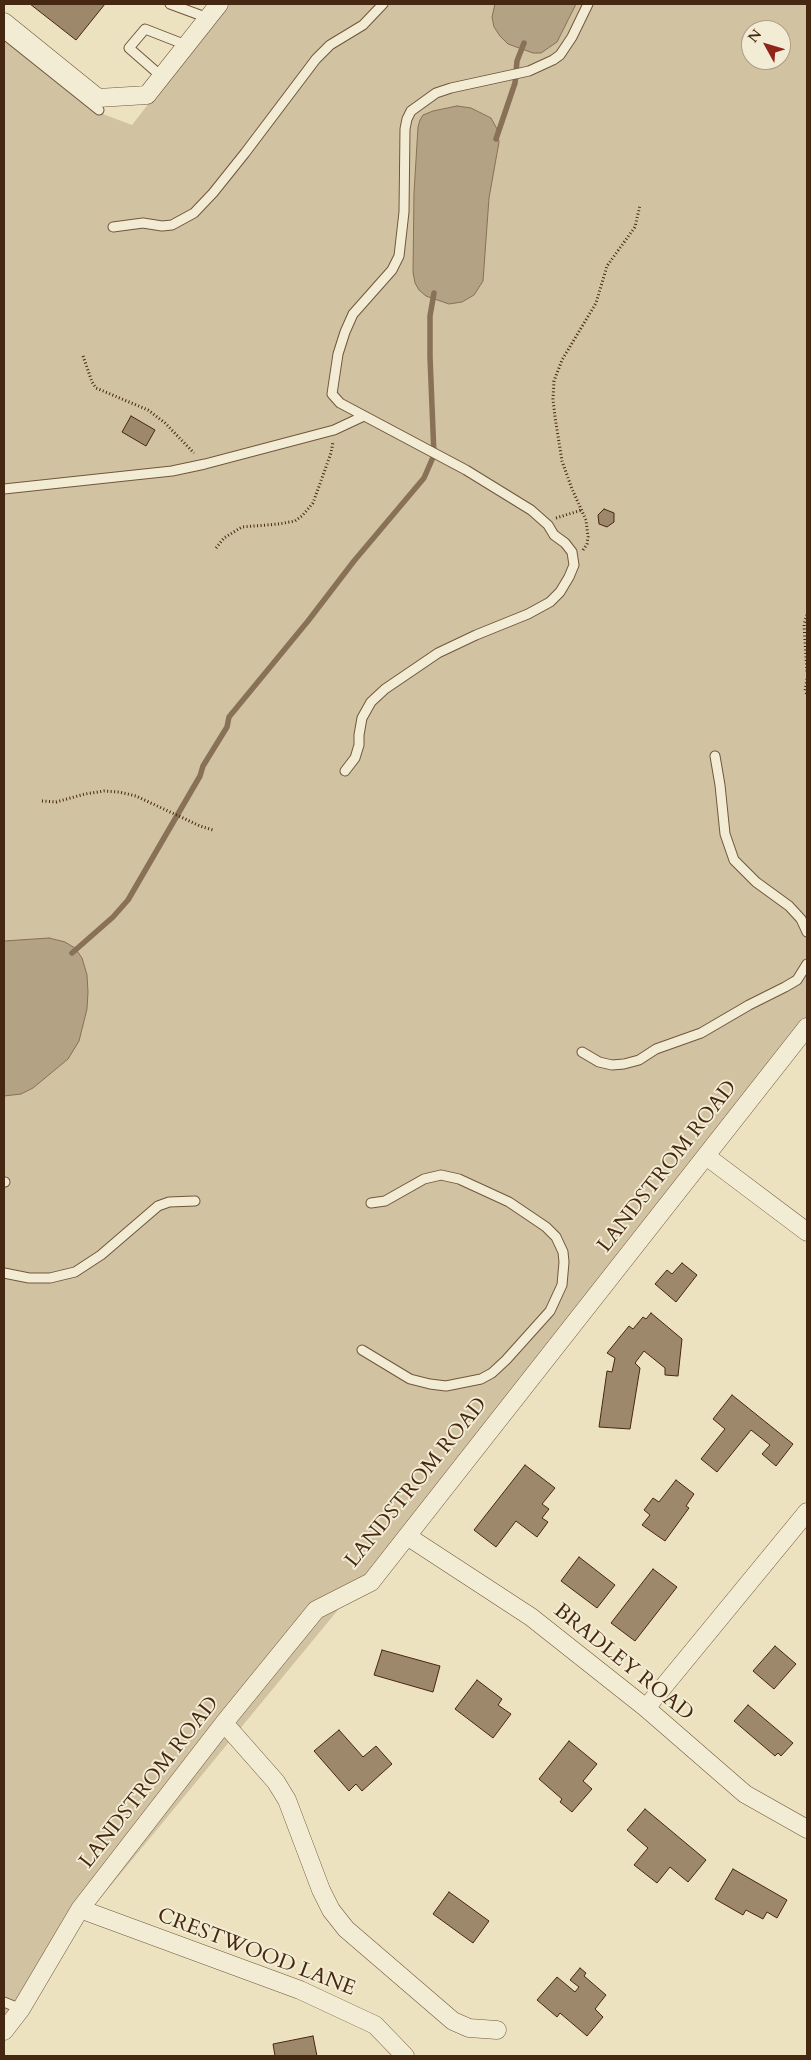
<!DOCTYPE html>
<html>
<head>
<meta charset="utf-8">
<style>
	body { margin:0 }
	#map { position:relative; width:811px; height:2060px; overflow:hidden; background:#ede2bf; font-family:Cardo,serif }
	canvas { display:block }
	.frame { position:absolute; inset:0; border:5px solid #462711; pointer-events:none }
	.north { position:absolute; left:741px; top:20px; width:50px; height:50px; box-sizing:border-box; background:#f3ecd5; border:1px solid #ae9d87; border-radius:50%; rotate:309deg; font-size:14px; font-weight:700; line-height:20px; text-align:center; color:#462711 }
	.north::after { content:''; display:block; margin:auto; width:18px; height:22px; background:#8f2418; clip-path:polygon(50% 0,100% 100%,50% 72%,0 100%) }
</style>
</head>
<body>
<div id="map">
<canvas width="811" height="2060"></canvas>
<div class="frame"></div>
<div class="north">N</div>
</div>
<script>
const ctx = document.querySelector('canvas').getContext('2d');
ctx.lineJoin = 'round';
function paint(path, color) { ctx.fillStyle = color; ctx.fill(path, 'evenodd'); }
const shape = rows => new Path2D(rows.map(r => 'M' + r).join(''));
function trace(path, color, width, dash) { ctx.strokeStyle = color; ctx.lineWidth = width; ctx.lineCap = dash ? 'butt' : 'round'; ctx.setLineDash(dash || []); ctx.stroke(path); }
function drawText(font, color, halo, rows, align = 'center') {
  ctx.font = font + ' Cardo,serif'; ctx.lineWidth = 4; ctx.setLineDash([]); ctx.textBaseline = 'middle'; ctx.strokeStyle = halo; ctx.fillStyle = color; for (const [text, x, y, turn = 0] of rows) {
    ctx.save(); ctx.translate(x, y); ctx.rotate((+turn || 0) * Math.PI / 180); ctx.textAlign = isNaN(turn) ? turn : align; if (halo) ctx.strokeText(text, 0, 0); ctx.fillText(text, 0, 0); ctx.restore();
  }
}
paint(shape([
	[226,4,807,4,807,1026,436,1491,4,2015,4,37,95,111,132,125],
	[751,30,781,30,781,60,751,60]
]), '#d1c2a1');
const water = shape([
	[495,4,576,4,557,42,541,53,533,53,508,44,500,36,494,27,492,17,495,4],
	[457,106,471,108,491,118,497,129,499,142,489,198,483,281,474,295,462,302,449,304,426,296,419,290,415,283,413,272,414,193,418,127,420,120,423,115,433,111,457,106],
	[49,938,65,942,75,948,82,958,87,975,88,992,87,1009,79,1041,68,1059,33,1088,21,1094,4,1096,4,941,49,938]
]);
paint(water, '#b4a284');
trace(water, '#887156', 1);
trace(shape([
	[496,139,515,83,517,61,524,43],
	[72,953,113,917,128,900,200,776,203,766,227,727,229,717,308,621,354,561,424,478,434,455,430,357,430,316,434,293]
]), '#887156', 5.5);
const building = shape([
	[30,4,105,4,76,40,30,4],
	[131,416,155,430,146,446,122,432,131,416],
	[604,509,614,513,614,522,607,527,599,524,598,515,604,509],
	[682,1263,697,1275,676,1302,655,1284,667,1270,672,1274,682,1263],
	[651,1313,682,1339,678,1376,665,1375,665,1368,644,1351,635,1363,640,1368,630,1429,599,1427,607,1371,612,1372,615,1358,607,1353,629,1326,633,1329,643,1317,646,1319,651,1313],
	[732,1395,793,1444,776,1466,762,1454,770,1445,751,1430,717,1472,701,1459,725,1429,713,1419,732,1395],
	[525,1465,555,1488,542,1504,549,1509,542,1518,548,1522,537,1537,516,1521,496,1547,474,1530,525,1465],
	[676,1480,694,1494,686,1506,689,1508,665,1541,642,1525,650,1515,644,1510,653,1498,659,1502,676,1480],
	[579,1557,615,1585,597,1608,561,1581,579,1557],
	[653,1569,677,1587,635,1641,611,1623,653,1569],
	[775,1646,796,1664,774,1689,753,1671,775,1646],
	[382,1650,440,1666,433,1692,374,1675,382,1650],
	[477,1680,502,1699,498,1705,511,1714,493,1738,455,1709,477,1680],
	[748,1705,793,1743,781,1756,778,1753,775,1756,734,1721,748,1705],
	[339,1730,363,1757,376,1746,392,1764,362,1791,356,1784,349,1791,314,1751,339,1730],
	[569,1741,597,1764,583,1781,592,1789,572,1812,560,1802,562,1799,539,1779,569,1741],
	[645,1809,706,1860,688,1882,670,1867,657,1883,634,1865,648,1848,627,1830,645,1809],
	[733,1869,787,1900,777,1918,767,1912,763,1919,746,1910,743,1915,715,1899,733,1869],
	[449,1892,489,1921,473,1943,433,1914,449,1892],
	[580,1968,586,1973,584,1976,606,1995,595,2009,603,2017,587,2036,560,2013,557,2017,537,2000,557,1977,575,1992,579,1987,570,1980,580,1968],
	[313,2036,317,2056,275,2056,273,2044,313,2036]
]);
paint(building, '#9d886b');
trace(building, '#462711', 1);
const lane = shape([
	[170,4,208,18],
	[4,34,99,110],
	[161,76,129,48,145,29,186,45],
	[113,227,143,223,162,226,172,225,194,213,213,193,245,153,316,59,330,45,363,25,383,4],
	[4,489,172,471,205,464,334,430,364,416],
	[715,756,720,785,725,834,734,860,756,882,789,906,801,919,807,932],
	[345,771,355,758,359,745,359,735,362,718,371,702,385,689,438,653,476,635,528,614,550,602,560,592,569,577,574,565,572,552,565,543,554,535,548,525,531,510,466,470,340,403,332,394,338,354,345,332,353,314,392,270,399,256,404,212,405,129,407,119,411,111,436,93,451,88,529,71,553,60,560,55,572,37,588,4],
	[582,1052,599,1062,612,1065,624,1064,639,1060,656,1049,701,1033,749,1005,785,987,797,980,807,964],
	[4,1182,5,1182],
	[4,1273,29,1278,50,1278,75,1272,101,1255,158,1206,169,1202,195,1201],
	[362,1350,410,1379,430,1384,446,1386,481,1379,492,1373,506,1360,550,1311,562,1285,564,1262,563,1252,556,1237,546,1227,509,1202,459,1179,441,1175,424,1179,385,1201,371,1203],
	[4,2002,21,2009]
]);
const street = shape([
	[4,22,98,98,147,95,219,4],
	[706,1156,807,1232],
	[407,1536,531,1617,646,1708,745,1794,807,1829],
	[646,1708,807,1512],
	[224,1723,276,1782,287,1800,321,1890,331,1910,346,1929,453,2021,469,2028,497,2030],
	[80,1909,300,1990,375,2025,405,2056],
	[4,2031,21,2009,80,1909,224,1723,316,1610,371,1582,807,1027]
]);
trace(lane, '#70563c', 11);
trace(street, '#70563c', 19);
trace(shape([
	[83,356,92,382,96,388,148,410,165,423,194,453],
	[556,518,582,510],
	[216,548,224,538,242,527,279,524,295,521,302,516,313,503,331,453,333,442],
	[583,550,587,544,588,537,586,520,572,489,562,461,555,417,553,399,554,381,562,360,596,303,607,266,635,227,640,205],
	[807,615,804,624,807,673],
	[807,679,805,691,807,694],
	[42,801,56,802,85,794,104,791,119,792,136,796,200,826,213,830]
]), '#462711', 3, [1, 2.5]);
trace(lane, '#f3ecd5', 9);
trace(street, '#f3ecd5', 18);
drawText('21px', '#462711', '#f3ecd5', [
	["LANDSTROM ROAD",668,1167,-52],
	["LANDSTROM ROAD",417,1483,-51],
	["BRADLEY ROAD",623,1663,39],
	["LANDSTROM ROAD",150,1783,-52],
	["CRESTWOOD LANE",256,1953,21]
]);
</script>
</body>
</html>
